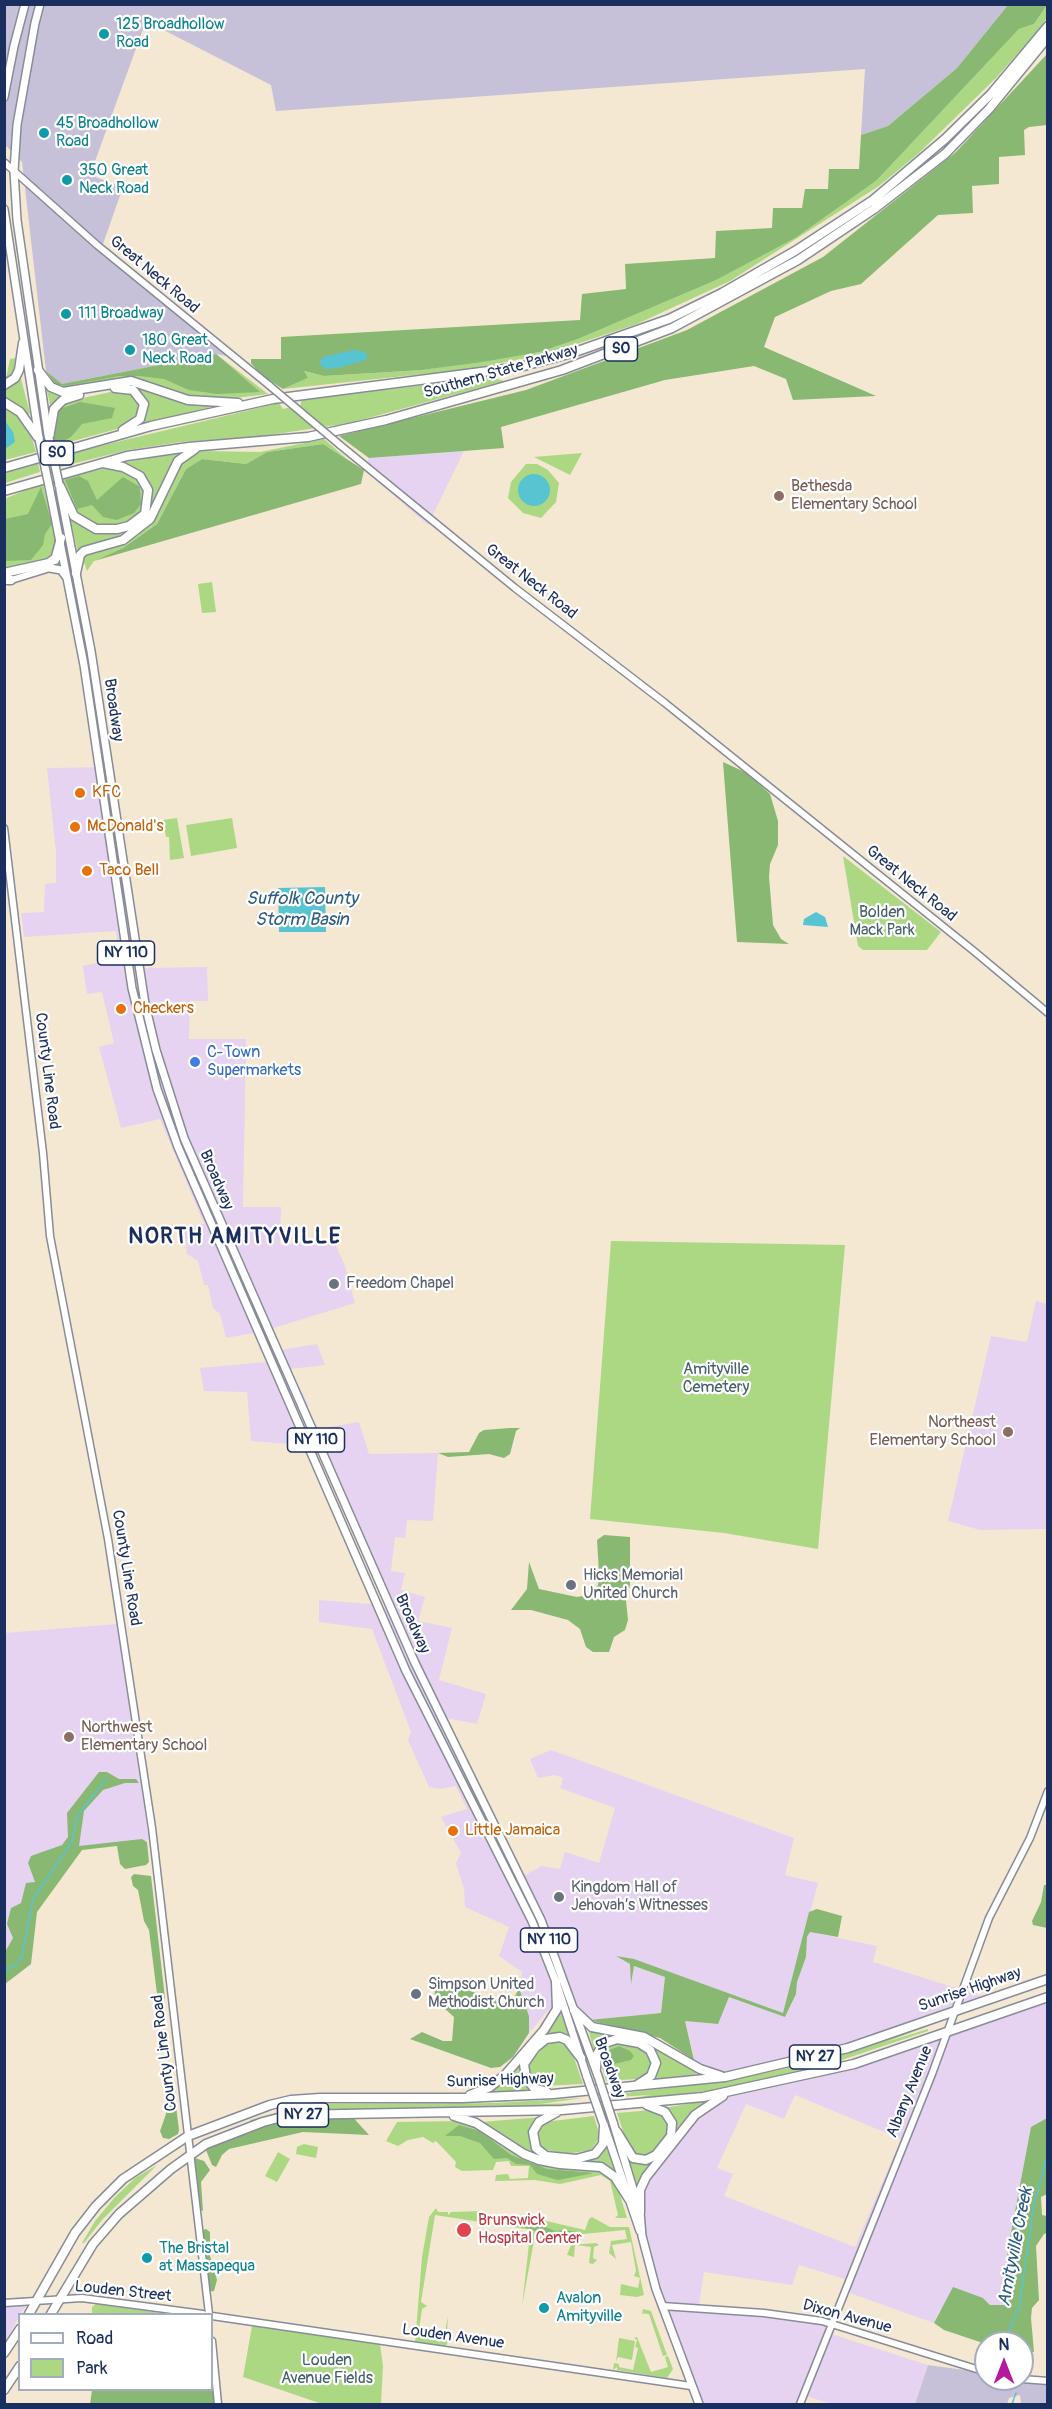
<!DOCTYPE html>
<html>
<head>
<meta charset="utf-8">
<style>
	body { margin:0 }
	#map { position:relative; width:1052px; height:2409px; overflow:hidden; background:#f4e8d2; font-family:Pangolin,sans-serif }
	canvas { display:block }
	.frame { position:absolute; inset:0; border:6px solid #1b2f5e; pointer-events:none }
	.legend { position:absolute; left:18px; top:2313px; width:195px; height:78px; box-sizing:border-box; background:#fff; border:2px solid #a4acbf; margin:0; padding:8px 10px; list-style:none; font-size:18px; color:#1b2f5e }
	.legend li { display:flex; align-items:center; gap:12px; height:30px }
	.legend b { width:30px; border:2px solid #a4acbf }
	.north { position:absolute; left:974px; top:2331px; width:60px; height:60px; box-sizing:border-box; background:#fff; border:2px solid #a4acbf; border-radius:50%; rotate:0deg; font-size:16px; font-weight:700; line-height:24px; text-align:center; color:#1b2f5e }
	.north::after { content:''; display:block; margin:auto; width:21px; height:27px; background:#b5179e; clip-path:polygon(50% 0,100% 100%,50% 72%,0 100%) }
</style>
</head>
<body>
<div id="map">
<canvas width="1052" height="2409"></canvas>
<div class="frame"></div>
<ul class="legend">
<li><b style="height:8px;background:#fff"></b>Road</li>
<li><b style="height:16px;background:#acd884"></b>Park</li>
</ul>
<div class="north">N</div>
</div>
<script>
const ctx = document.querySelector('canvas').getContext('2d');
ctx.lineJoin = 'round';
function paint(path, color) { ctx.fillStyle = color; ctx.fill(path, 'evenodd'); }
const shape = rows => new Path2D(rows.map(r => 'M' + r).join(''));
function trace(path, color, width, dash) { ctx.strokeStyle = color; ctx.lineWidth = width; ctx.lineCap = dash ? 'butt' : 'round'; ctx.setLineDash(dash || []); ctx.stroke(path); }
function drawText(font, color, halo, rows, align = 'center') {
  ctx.font = font + ' Pangolin,sans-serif'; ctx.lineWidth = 4.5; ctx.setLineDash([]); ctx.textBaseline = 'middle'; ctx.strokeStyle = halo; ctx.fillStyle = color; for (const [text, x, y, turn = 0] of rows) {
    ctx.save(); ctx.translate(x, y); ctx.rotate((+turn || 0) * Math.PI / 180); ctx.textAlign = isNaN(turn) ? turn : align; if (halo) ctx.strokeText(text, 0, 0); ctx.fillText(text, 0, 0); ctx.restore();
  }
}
paint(shape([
	[464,451,428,525,364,470,369,458],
	[112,767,142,968,207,967,208,1001,190,1001,189,1039,246,1039,243,1207,281,1207,280,1245,333,1239,345,1266,355,1303,270,1329,281,1350,317,1344,325,1365,290,1369,309,1406,287,1410,302,1445,251,1441,247,1392,204,1391,200,1368,266,1362,253,1333,226,1338,220,1314,213,1308,208,1285,204,1285,198,1261,187,1254,184,1228,204,1224,160,1119,121,1128,99,1047,114,1043,102,992,87,994,83,966,119,958,116,931,24,937,21,913,44,912,45,884,56,883,56,852,47,768],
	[1036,1301,1047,1304,1047,1529,980,1530,948,1521,991,1336,1027,1342],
	[359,1422,369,1454,438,1453,433,1521,407,1520,405,1538,395,1537,391,1571,405,1573,401,1590,425,1597,418,1621,452,1628,439,1680,486,1694,477,1724,446,1718,523,1876,542,1866,560,1869,565,1852,599,1863,615,1808,560,1788,563,1778,555,1775,538,1778,530,1759,551,1750,794,1838,785,1875,818,1883,783,2014,616,1956,630,1964,632,1980,633,1966,665,1977,661,2013,589,2020,583,2014,550,2008,529,2033,529,2016,519,1988,522,1972,499,1956,509,1927,465,1907,464,1889,456,1863,461,1853,441,1817,467,1809,456,1786,440,1789,429,1787,408,1740,411,1732,372,1629,319,1622,319,1600,371,1604,395,1611,317,1429],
	[117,1624,149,1840,80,1849,28,1863,35,1882,7,1924,13,1938,5,1952,5,1633],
	[810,1932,877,1946,873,1962,981,1996,834,2048,723,2074,708,2070,692,2060,694,2057,685,2021,717,2024,729,1997,786,2016,796,1994,797,1982,806,1957,807,1937],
	[1047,2001,1047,2118,1031,2127,1008,2248,1002,2299,1007,2306,990,2305,983,2298,939,2311,934,2323,847,2292,851,2281,799,2265,792,2285,704,2272,699,2305,780,2313,832,2322,828,2333,928,2365,915,2404,831,2404,803,2395,798,2404,704,2404,664,2302,644,2233,645,2185,699,2116,729,2097,816,2078],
	[795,2095,901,2139,855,2247,724,2196,733,2174,717,2168,746,2104,784,2119],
	[33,2297,20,2314,5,2343,5,2298]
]), '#e5d3f1');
paint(shape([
	[4,5,1008,5,957,68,888,126,861,135,865,69,276,111,271,85,146,21,90,175,123,187,103,244,242,359,216,354,62,384,46,371,22,162,5,145],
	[928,2365,986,2373,986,2379,1047,2381,1047,2404,1021,2404,1020,2395,1009,2398,1007,2404,915,2404]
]), '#c7c0d9');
paint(shape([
	[1047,5,1047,18,1040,28,996,78,919,153,879,186,730,281,637,324,547,354,470,369,283,389,308,378,303,371,324,376,422,370,540,352,578,339,714,281,877,180,1019,29,1034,24],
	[216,354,268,394,212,401,188,398,141,380,58,389,46,371,62,384],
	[15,358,14,376,5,383,10,359],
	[20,375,30,413,28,415,19,405,5,398,5,388,11,386],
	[491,377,504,381,350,423,256,437,181,442,128,450,60,467,58,456,279,403,283,409,301,405,301,400],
	[127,384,210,405,211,407,139,425,146,403,140,391,126,385],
	[46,386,69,395,51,410],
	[125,389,139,398,141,414,128,426,55,446,53,429,60,409,68,401],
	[5,404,29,427,36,452,5,460],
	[324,439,347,459,323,444,267,452,246,464,202,459,186,469,157,524,123,548,94,561,87,571,83,560,86,553,126,542,144,530,156,516,175,472,186,458,201,451,260,452],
	[187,451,150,515,128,534,80,551,77,549,69,514,105,533,146,517,151,504,150,489,121,463],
	[582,453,570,475,534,457],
	[38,463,40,472,5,483,5,473],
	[526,464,537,464,548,470,559,483,556,502,541,518,523,513,508,498,511,482],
	[108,468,125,471,140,482,146,495,144,509,138,518,122,526,98,526,78,514,66,492,62,477],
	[43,483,57,547,55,556,49,560,5,570,4,499],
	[212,582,216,612,202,613,198,584],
	[177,818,184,858,170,860,169,837,166,837,163,820],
	[232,818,237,848,191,856,186,825],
	[843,856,941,932,927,950,863,950,858,946],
	[611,1241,845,1245,818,1549,724,1533,590,1519],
	[560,2011,570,2038,544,2035],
	[929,2026,886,2042,928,2029,928,2031,821,2067,724,2089,617,2101,651,2095,616,2097,617,2094,726,2081,812,2063],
	[588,2028,610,2035,613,2036,602,2042,594,2052],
	[559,2040,571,2049,583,2084,541,2086,533,2081,526,2072,533,2054,535,2056,547,2044],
	[621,2041,640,2046,653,2058,652,2072,637,2079,606,2081,601,2064,603,2050],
	[653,2047,698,2072,697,2073,686,2078,652,2081,659,2062],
	[519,2064,521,2064,522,2077,527,2088,531,2091,485,2093,497,2088,497,2086],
	[583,2098,540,2104,583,2103,582,2105,547,2108,328,2110,251,2124,250,2120,275,2113,324,2104,494,2103],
	[710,2100,679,2132,674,2129,664,2108],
	[652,2110,661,2113,668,2122,668,2133,653,2151,646,2155,633,2153,628,2146,617,2113],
	[594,2116,600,2137,591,2150,567,2154,548,2150,546,2152,536,2141,537,2128,544,2122],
	[542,2117,536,2122,535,2156,481,2122],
	[461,2121,470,2123,520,2154,599,2171,608,2175,617,2185,627,2218,615,2218,618,2215,610,2181,601,2175,560,2184,535,2180,495,2181,496,2175,508,2174,510,2179,528,2178,529,2166,511,2166,509,2161,496,2162,493,2170,462,2171,455,2167,456,2162,436,2141,433,2143,423,2137,408,2140,398,2146,386,2141,397,2122],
	[304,2144,318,2147,316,2158,296,2154,297,2147],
	[606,2145,614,2168,614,2171,587,2162],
	[278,2152,290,2159,277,2182,265,2176],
	[629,2158,656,2159,638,2186,637,2185],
	[157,2165,102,2220,84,2243,82,2243,95,2221,115,2197,135,2178],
	[436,2208,438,2212,448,2212,448,2215,451,2212,482,2211,485,2217,485,2214,531,2215,534,2218,585,2230,589,2219,592,2217,610,2227,629,2227,644,2295,637,2297,620,2295,621,2284,638,2288,640,2278,634,2276,636,2271,631,2242,612,2245,616,2259,609,2253,611,2241,627,2239,625,2230,541,2238,539,2243,538,2236,535,2235,522,2306,530,2235,526,2233,532,2233,532,2230,435,2215,421,2302,427,2306,422,2309,419,2330,422,2332,422,2336,440,2338,441,2332,445,2332,448,2316,447,2333,442,2334,439,2344,443,2335,449,2334,447,2344,445,2347,415,2343,422,2257,429,2217],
	[596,2243,599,2245,594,2247,593,2258,597,2260,593,2264,589,2263,591,2247,575,2245,574,2257,567,2255,571,2245],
	[96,2304,168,2314,92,2314,92,2307],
	[643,2309,651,2311,667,2355,663,2356,649,2314,638,2313,642,2313],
	[252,2326,380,2344,383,2366,381,2404,322,2404,243,2377],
	[637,2337,651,2372,668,2367,665,2357,668,2356,673,2369,667,2378,617,2370,617,2367,613,2370,614,2363,619,2364,619,2367,633,2370,638,2348,635,2347,637,2340,634,2338],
	[619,2338,635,2341,632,2360,618,2357,616,2362]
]), '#acd884');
paint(shape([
	[1008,5,1047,5,1034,24,1019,29,877,180,795,238,714,281,578,339,540,352,482,362,422,370,324,376,304,371,308,378,283,389,260,374,251,363,251,359,281,359,281,337,580,320,582,294,626,289,625,264,715,258,716,231,772,228,773,208,802,208,805,189,828,189,829,169,859,169,861,135,888,126,957,68],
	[1047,54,1047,125,1029,127,1024,130,1025,155,999,157,999,184,972,186,973,213,938,215,861,284,831,291,775,317,764,347,876,396,793,400,786,379,754,366,665,380,501,427,504,448,369,458,339,436,526,390,687,330,823,257,956,152],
	[216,354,260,392,217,394,189,390,164,379,140,376,119,376,66,386,56,384,46,371,62,384],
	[80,402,115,408,112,418,82,424,71,437,55,446,53,429,55,415,60,409],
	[323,444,364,470,361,484,94,561,123,548,157,524,186,469,202,459,246,464,267,452],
	[79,476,88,481,97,500,123,477,140,487,141,504,134,513,117,520,103,517,92,505,77,509,65,480],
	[41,487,52,524,45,534,43,545,31,560,5,561,5,519,28,514],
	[723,762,747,773,770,794,778,821,778,845,770,864,769,877,773,925,781,939,789,944,737,942],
	[510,1428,520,1428,516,1431,510,1454,504,1458,489,1454,448,1457,438,1453,469,1452,479,1433,484,1430],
	[604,1535,630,1537,630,1585,626,1600,628,1620,625,1630,614,1637,609,1652,593,1652,586,1647,580,1629,568,1620,531,1610,511,1610,527,1589,529,1562,539,1589,577,1597,588,1595,593,1591,598,1585,599,1573,597,1540],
	[99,1772,107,1772,119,1779,136,1779,139,1783,125,1783,103,1790,84,1811,79,1846,142,1839,147,1842,149,1862,146,1865,125,1869,120,1864,117,1846,82,1850,37,1912,31,1964,5,1984,5,1952,13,1938,7,1924,11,1908,21,1903,26,1883,35,1882,28,1863,31,1856,62,1845,68,1837,67,1813],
	[134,1874,151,1876,165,1998,161,2007,158,2002,149,1930,144,1921,138,1890,133,1886,131,1877],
	[1044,1885,1047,1885,1047,1928,1033,1925,1032,1921,1041,1902],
	[817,1909,842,1916,838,1937,810,1932,807,1937,806,1957,797,1982,796,1994,785,2017,729,1997,718,2024,685,2021,694,2060,660,2038,589,2020,661,2013,665,1977,634,1966,631,1984,630,1964,616,1956,634,1959,783,2013,809,1912],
	[434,1977,510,2006,519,1988,529,2016,529,2033,513,2057,500,2067,491,2068,410,2039,422,2032,443,2041,452,2041,454,2017,435,2000],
	[619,2046,630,2051,634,2056,631,2060,614,2064,606,2061,605,2052],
	[169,2072,172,2074,179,2130,178,2134,169,2139,163,2138,160,2131,166,2114,166,2073],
	[350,2114,369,2135,303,2132,229,2149,222,2155,216,2167,212,2165,204,2145,284,2117],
	[1047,2118,1047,2194,1041,2197,1042,2215,1047,2216,1047,2233,1044,2234,1036,2246,1039,2300,1032,2308,1031,2318,1034,2352,1022,2351,1022,2343,986,2344,944,2330,934,2323,953,2287,983,2298,990,2305,1006,2305,1002,2299,1008,2248,1031,2127],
	[459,2125,480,2131,511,2155,547,2169,594,2173,558,2180,537,2174,530,2165,516,2164,507,2158,494,2159,480,2143,460,2136,445,2136],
	[189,2156,204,2161,210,2170,201,2182,203,2211,195,2207],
	[493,2218,540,2225,555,2231,564,2230,576,2232,543,2236,534,2230,490,2220],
	[206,2229,210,2232,210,2256,217,2280,214,2291,206,2292,198,2232],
	[212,2368,215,2404,90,2404,92,2390,212,2390]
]), '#89b872');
paint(shape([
	[353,350,363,351,367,355,366,360,338,368,325,369,319,363,323,357],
	[5,421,13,432,15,442,5,449],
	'518 490a16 16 0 1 1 32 0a16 16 0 1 1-32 0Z',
	[325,887,326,932,279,932,278,888],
	[816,912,825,917,828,927,803,925,804,919]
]), '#58c4d2');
trace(shape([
	[4,1970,16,1965,22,1957,33,1899,72,1842,77,1816,107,1778],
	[1013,2343,1008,2333,1019,2308,1034,2204,1048,2153],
	[1012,2404,1016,2393]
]), '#58c4d2', 1.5);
const secondary = shape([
	[4,162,97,245,270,386],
	[340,445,515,588,665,703,975,952,1048,1013],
	[8,581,50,568],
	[4,828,43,1153,50,1236,108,1539,152,1828,209,2314],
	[4,2303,82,2298,203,2314],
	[662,2306,764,2313,822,2321,986,2372],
	[212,2316,691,2386],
	[212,2341,218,2404],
	[1022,2379,1048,2381],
	[800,2404,932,2074,989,1918,1030,1838,1048,1791]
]);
const primary = shape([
	[40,4,35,23,17,125,14,171,17,220,48,435],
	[4,97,14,46,25,4],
	[4,209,39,438],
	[49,486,84,665,132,988,157,1089,178,1147,406,1671,532,1921,556,1982,587,2077],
	[60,490,91,651,145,1004,156,1050,184,1138,415,1663,541,1920,598,2076],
	[50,568,61,570,67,578],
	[613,2122,640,2212,642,2236,656,2289,699,2404],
	[605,2128,640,2231]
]);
const highway = shape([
	[38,370,51,387,63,392,131,381,188,400,238,403],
	[4,385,15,378,19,370,23,343],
	[115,388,133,390,144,404,140,419,123,430],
	[4,402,20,412,39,439],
	[49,438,54,409,63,400,79,395],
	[4,468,151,426,273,399,520,367,572,353,669,319,722,293,795,251,873,200,945,139,991,94,1048,26],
	[59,484,74,516,96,529,117,529,129,526,145,514,148,490,140,476,123,467,103,463],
	[4,491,127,456,189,447,308,437,386,420,562,370,672,328,798,260,874,209,945,154,989,109,1048,37],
	[55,560,61,538],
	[4,573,49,563,58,556],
	[76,573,80,555,84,551,123,540,150,519,178,461,195,449],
	[4,579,11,580],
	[574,2010,592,2027,644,2037,700,2069,721,2076],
	[596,2068,597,2054,605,2043,617,2039,639,2043,650,2050,656,2063,651,2076,637,2085],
	[547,2092,534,2088,526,2078,524,2064,535,2048,546,2039,560,2037,567,2040,581,2058],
	[470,2095,490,2087,505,2075,544,2030,557,2009,556,1982],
	[557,2112,539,2122,533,2132,536,2148,546,2156,576,2159,595,2154,603,2144,604,2126],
	[454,2116,476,2123,524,2154,539,2160,560,2164,601,2167,615,2177,629,2199],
	[617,2132,633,2158,646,2160,656,2155,671,2136,672,2123,665,2112,647,2105],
	[640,2212,640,2190,646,2177,695,2115,723,2096],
	[29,2314,75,2233,96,2206,123,2179,188,2136,270,2105,291,2100,320,2098,462,2098,553,2094,725,2077,848,2048,1048,1979],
	[51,2314,93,2244,119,2214,171,2169,206,2144,263,2122,290,2115,562,2110,703,2097,854,2064,1048,1997],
	[4,2353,20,2329],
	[4,2390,20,2366]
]);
trace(secondary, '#888c98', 9);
trace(primary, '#888c98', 10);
trace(highway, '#888c98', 11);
trace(secondary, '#fff', 6);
trace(primary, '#fff', 7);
trace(highway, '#fff', 8);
const secondaryBridge = shape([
	[270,386,340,445]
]);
const primaryBridge = shape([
	[49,438,59,484],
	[39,439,49,486],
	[598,2076,613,2122],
	[587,2077,603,2123]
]);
trace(secondaryBridge, '#888c98', 9, []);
trace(primaryBridge, '#888c98', 10, []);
trace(secondaryBridge, '#fff', 6);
trace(primaryBridge, '#fff', 7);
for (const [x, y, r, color] of [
	[104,34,6,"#0f9aa8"],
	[44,133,6,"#0f9aa8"],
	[67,180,6,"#0f9aa8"],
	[66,314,6,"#0f9aa8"],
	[130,350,6,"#0f9aa8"],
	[779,496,6,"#8d6e63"],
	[80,793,6,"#e8710a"],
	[75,827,6,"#e8710a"],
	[87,871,6,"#e8710a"],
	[121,1009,6,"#e8710a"],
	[195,1062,6,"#3f7fe0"],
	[334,1284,6,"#6b7280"],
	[1008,1432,6,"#8d6e63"],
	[571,1585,6,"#6b7280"],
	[69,1737,6,"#8d6e63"],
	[453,1831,6,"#e8710a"],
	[559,1897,6,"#6b7280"],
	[416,1994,6,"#6b7280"],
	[464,2230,8,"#e0444e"],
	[147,2258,6,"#0f9aa8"],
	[544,2308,6,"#0f9aa8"]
]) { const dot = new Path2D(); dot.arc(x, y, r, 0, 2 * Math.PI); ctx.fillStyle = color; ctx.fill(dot); trace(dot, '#fff', 2); }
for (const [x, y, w] of [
	[621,349,33],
	[57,453,33],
	[126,953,57],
	[316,1440,57],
	[549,1940,57],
	[815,2057,51],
	[303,2115,51]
]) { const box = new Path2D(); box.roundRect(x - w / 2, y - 12, w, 24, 4.5); ctx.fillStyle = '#fff'; ctx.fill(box); trace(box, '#1b2f5e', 1.5); }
drawText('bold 15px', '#1b2f5e', null, [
	["SO",621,349],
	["SO",57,453],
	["NY 110",126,953],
	["NY 110",316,1440],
	["NY 110",549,1940],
	["NY 27",815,2057],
	["NY 27",303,2115]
]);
drawText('16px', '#0d838f', '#fff', [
	["125 Broadhollow",116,25],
	["Road",116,43],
	["45 Broadhollow",56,124],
	["Road",56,142],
	["350 Great",79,171],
	["Neck Road",79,189],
	["111 Broadway",78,314],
	["180 Great",142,341],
	["Neck Road",142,359],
	["The Bristal",159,2249],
	["at Massapequa",159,2267],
	["Avalon",556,2299],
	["Amityville",556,2317]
], 'left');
drawText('16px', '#1b2f5e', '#fff', [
	["Great Neck Road",154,275,40],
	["Southern State Parkway",501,372,-16],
	["Great Neck Road",531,582,38],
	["Broadway",113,710,82],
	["Great Neck Road",911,884,39],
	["County Line Road",47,1071,83],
	["Broadway",216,1180,67],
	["County Line Road",126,1568,81],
	["Broadway",412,1624,66],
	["Sunrise Highway",970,1990,-19],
	["County Line Road",165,2053,-97],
	["Broadway",609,2068,70],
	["Sunrise Highway",500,2081,-2],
	["Albany Avenue",910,2092,-68],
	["Louden Street",123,2292,6],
	["Dixon Avenue",847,2317,15],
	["Louden Avenue",453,2337,8]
]);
drawText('16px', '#785e54', '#fff', [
	["Bethesda",791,487],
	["Elementary School",791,505],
	["Northeast",996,1423,"right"],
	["Elementary School",996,1441,"right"],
	["Northwest",81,1728],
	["Elementary School",81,1746]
], 'left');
drawText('16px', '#c56008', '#fff', [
	["KFC",92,793],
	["McDonald's",87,827],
	["Taco Bell",99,871],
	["Checkers",133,1009],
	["Little Jamaica",465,1831]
], 'left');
drawText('16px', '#466269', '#fff', [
	["Bolden",882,913],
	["Mack Park",882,931],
	["Amityville",716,1370],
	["Cemetery",716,1388],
	["Louden",327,2361],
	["Avenue Fields",327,2379]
]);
drawText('16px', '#366cbe', '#fff', [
	["C‑Town",207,1053],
	["Supermarkets",207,1071]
], 'left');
drawText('16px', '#5b616d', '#fff', [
	["Freedom Chapel",346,1284],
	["Hicks Memorial",583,1576],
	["United Church",583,1594],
	["Kingdom Hall of",571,1888],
	["Jehovah’s Witnesses",571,1906],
	["Simpson United",428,1985],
	["Methodist Church",428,2003]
], 'left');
drawText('16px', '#be3a42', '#fff', [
	["Brunswick",478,2221],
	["Hospital Center",478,2239]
], 'left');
drawText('italic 18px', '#2d5c81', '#fff', [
	["Suffolk County",302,899],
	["Storm Basin",302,920],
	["Amityville Creek",1016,2247,-79]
]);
ctx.letterSpacing = '1.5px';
drawText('bold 22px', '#1b2f5e', '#fff', [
	["NORTH AMITYVILLE",235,1237]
]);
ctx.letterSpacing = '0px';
</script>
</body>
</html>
